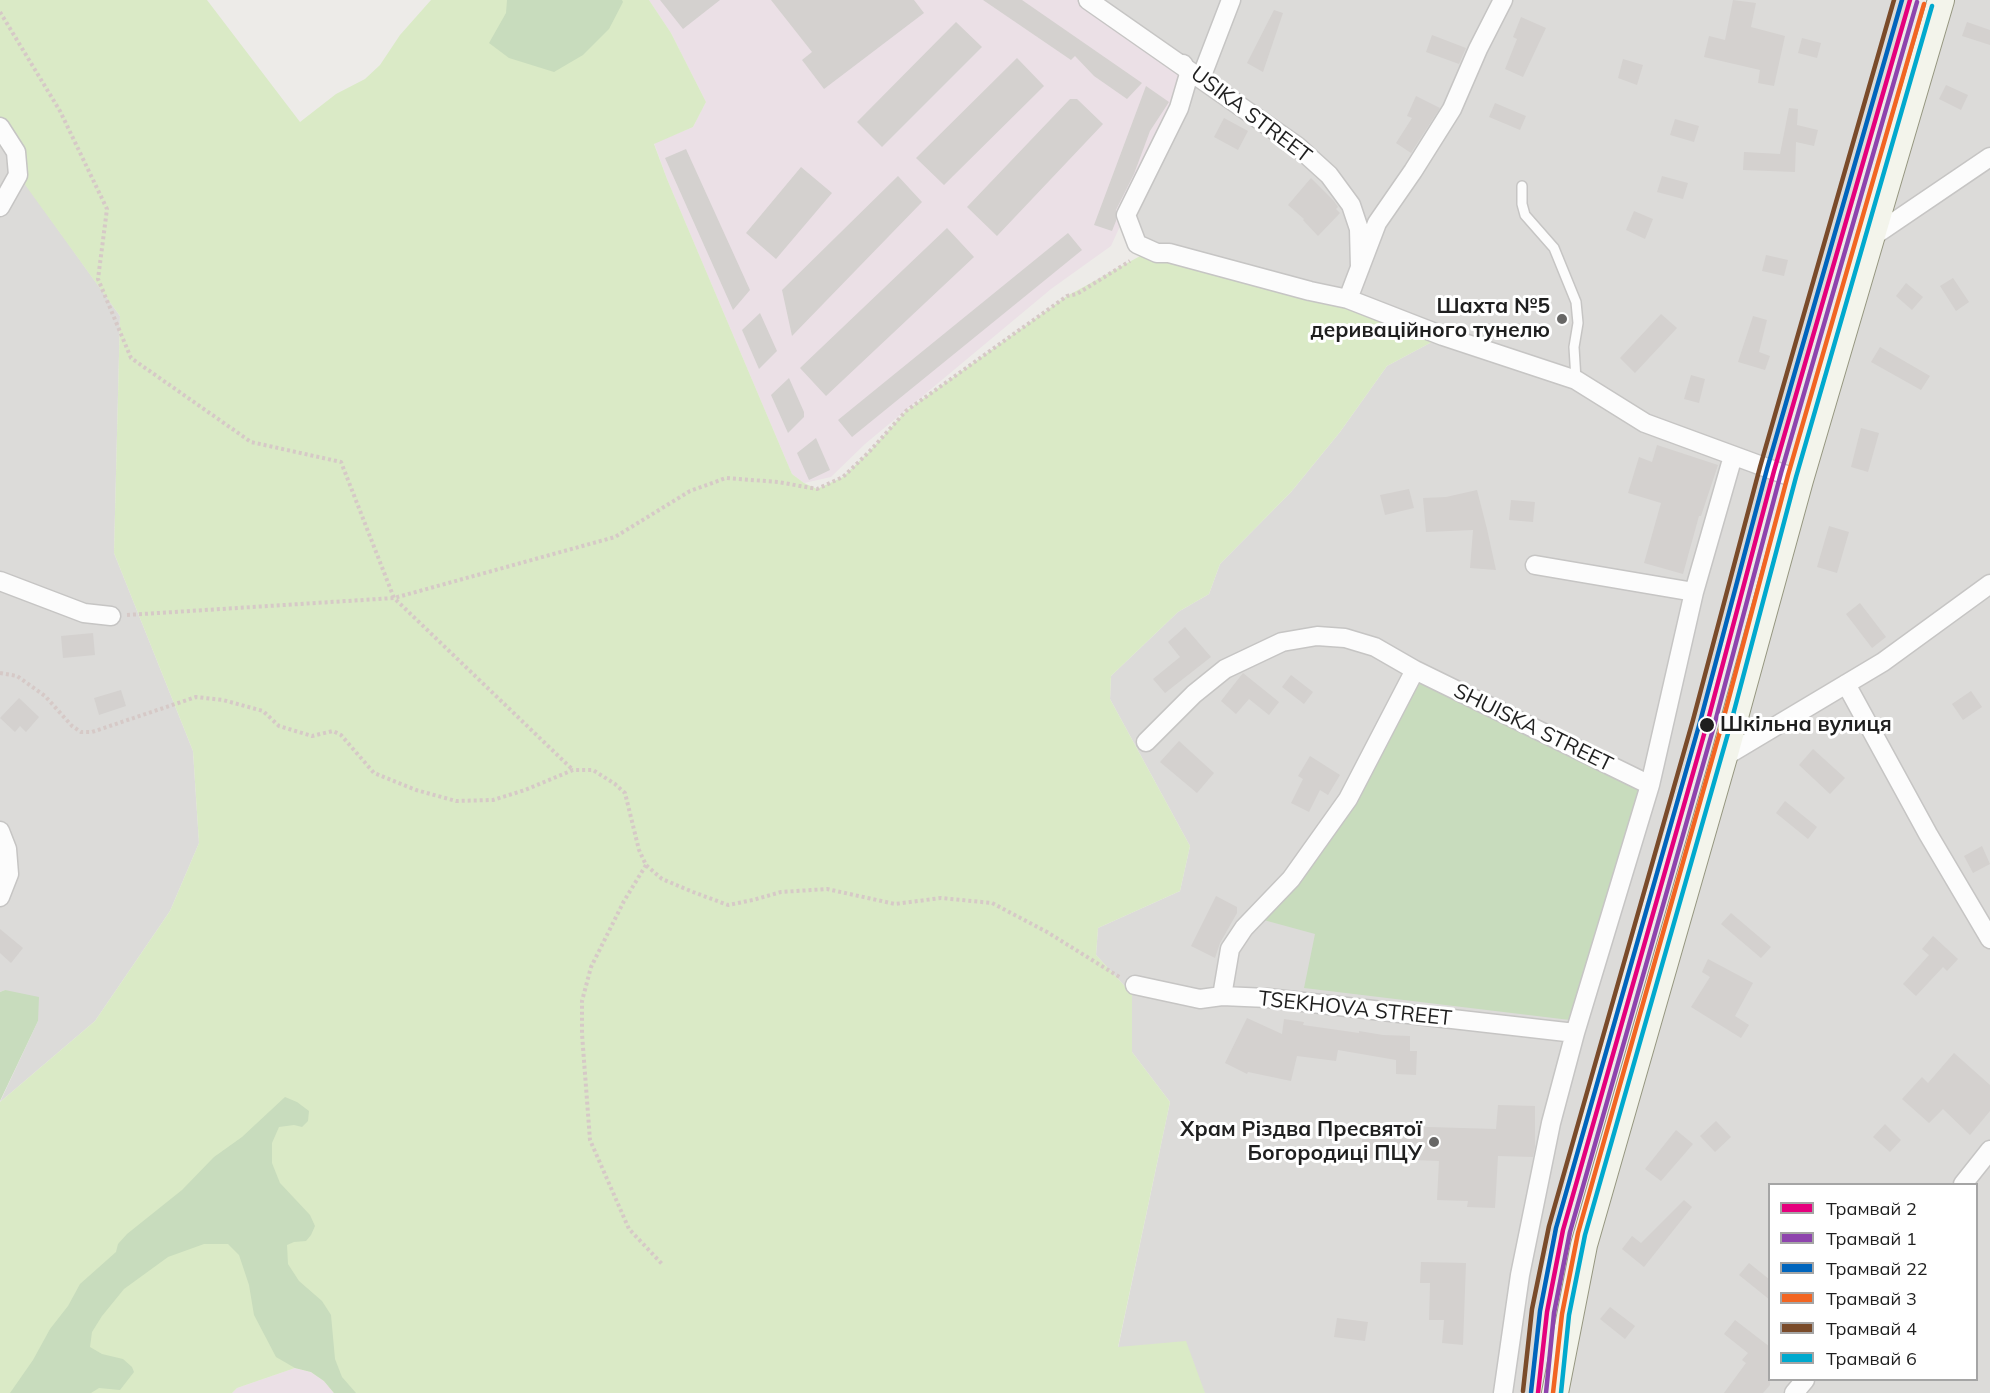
<!DOCTYPE html>
<html>
<head>
<meta charset="utf-8">
<style>
	body { margin:0 }
	#map { position:relative; width:1990px; height:1393px; overflow:hidden; background:#edebe8; font-family:Mulish,sans-serif }
	canvas { display:block }
	.legend { position:absolute; left:1768px; top:1183px; width:210px; height:198px; box-sizing:border-box; background:#fff; border:2px solid #a5a5a5; margin:0; padding:8px 10px; list-style:none; font-size:18px; color:#1f1f1f }
	.legend li { display:flex; align-items:center; gap:12px; height:30px }
	.legend b { width:30px; border:2px solid #a5a5a5 }
</style>
</head>
<body>
<div id="map">
<canvas width="1990" height="1393"></canvas>
<ul class="legend">
<li><b style="height:8px;background:#e5007d"></b>Трамвай 2</li>
<li><b style="height:8px;background:#8e44ad"></b>Трамвай 1</li>
<li><b style="height:8px;background:#0065bd"></b>Трамвай 22</li>
<li><b style="height:8px;background:#f26522"></b>Трамвай 3</li>
<li><b style="height:8px;background:#7a4b2a"></b>Трамвай 4</li>
<li><b style="height:8px;background:#00a9ce"></b>Трамвай 6</li>
</ul>
</div>
<script>
const ctx = document.querySelector('canvas').getContext('2d');
ctx.lineJoin = 'round';
function paint(path, color) { ctx.fillStyle = color; ctx.fill(path, 'evenodd'); }
const shape = rows => new Path2D(rows.map(r => 'M' + r).join(''));
function trace(path, color, width, dash) { ctx.strokeStyle = color; ctx.lineWidth = width; ctx.lineCap = dash ? 'butt' : 'round'; ctx.setLineDash(dash || []); ctx.stroke(path); }
function drawText(font, color, halo, rows, align = 'center') {
  ctx.font = font + ' Mulish,sans-serif'; ctx.lineWidth = 6; ctx.setLineDash([]); ctx.textBaseline = 'middle'; ctx.strokeStyle = halo; ctx.fillStyle = color; for (const [text, x, y, turn = 0] of rows) {
    ctx.save(); ctx.translate(x, y); ctx.rotate((+turn || 0) * Math.PI / 180); ctx.textAlign = isNaN(turn) ? turn : align; if (halo) ctx.strokeText(text, 0, 0); ctx.fillText(text, 0, 0); ctx.restore();
  }
}
paint(shape([
	[1088,0,1910,0,1774,471,1602,1038,1544,1266,1528,1393,1205,1393,1118,1348,1170,1102,1132,1052,1132,994,1096,955,1098,928,1180,891,1190,846,1110,699,1111,676,1178,612,1209,594,1220,564,1291,492,1340,432,1387,366,1443,336,1137,244],
	[1941,0,1990,0,1990,1393,1555,1393],
	[1770,1184,1976,1184,1976,1380,1770,1380],
	[0,127,19,175,120,316,114,553,193,751,199,843,170,911,95,1021,0,1102,38,1021,5,990,0,992]
]), '#dcdbd9');
paint(shape([
	[649,0,1088,0,1189,74,1111,246,1051,289,865,444,831,477,804,483,792,474,667,179,654,143,693,127,706,102,671,33],
	[295,1368,311,1372,324,1381,334,1393,232,1393,237,1388]
]), '#ebe0e6');
paint(shape([
	[0,0,207,0,300,122,336,94,365,79,380,65,400,35,431,0,649,0,671,33,706,102,693,127,654,144,667,179,792,474,804,483,817,489,843,477,869,452,906,411,1067,296,1142,255,1157,253,1443,336,1387,366,1340,432,1291,492,1220,564,1209,594,1178,612,1111,676,1110,699,1190,846,1180,891,1098,928,1096,955,1132,994,1132,1052,1170,1102,1118,1347,1186,1341,1205,1393,334,1393,324,1381,311,1372,295,1368,237,1388,232,1393,0,1393,0,1102,95,1021,170,911,199,843,193,751,114,553,120,316,18,175,0,127]
]), '#daeac6');
paint(shape([
	[507,0,622,0,623,2,609,29,583,55,554,72,509,58,489,43,506,13],
	[1420,679,1643,789,1570,1020,1304,988,1315,934,1260,919],
	[5,990,39,997,38,1021,0,1101,0,992],
	[285,1097,297,1102,309,1111,308,1121,302,1127,294,1125,279,1127,272,1143,272,1163,280,1183,310,1215,315,1226,311,1235,306,1241,294,1242,287,1245,288,1264,299,1281,322,1301,331,1315,335,1359,342,1377,356,1393,334,1393,324,1381,311,1372,295,1368,276,1357,254,1315,249,1285,239,1255,228,1244,204,1244,168,1257,124,1289,102,1316,92,1332,90,1347,102,1354,123,1359,132,1367,134,1372,120,1390,99,1388,91,1393,10,1393,33,1360,50,1329,68,1306,80,1284,116,1252,118,1244,127,1234,182,1190,214,1157,242,1137]
]), '#c8dcbd');
paint(shape([
	[660,0,720,0,683,29],
	[771,0,914,0,924,13,824,89,802,60,812,52],
	[983,0,1022,0,1142,83,1127,99,1094,76,1075,56,1071,60],
	[1733,0,1756,3,1751,27,1785,36,1774,86,1758,83,1760,70,1704,57,1709,36,1725,40],
	[1274,10,1283,13,1263,72,1247,63],
	[1521,17,1546,28,1523,77,1505,69,1517,39,1513,37],
	[956,22,982,47,882,147,857,122],
	[1967,22,1990,30,1990,45,1962,36],
	[1432,35,1466,48,1459,64,1426,52],
	[1802,38,1821,43,1817,58,1798,53],
	[1017,58,1044,86,944,185,916,158],
	[1623,59,1643,65,1637,85,1618,78],
	[1946,85,1968,95,1961,110,1939,99],
	[1146,86,1169,102,1150,131,1134,174,1116,210,1116,221,1112,231,1094,225],
	[1416,96,1440,108,1411,153,1396,143,1412,118,1407,116],
	[1070,99,1077,99,1103,124,997,236,967,207],
	[1495,103,1526,116,1520,130,1489,117],
	[1789,108,1798,109,1797,125,1818,130,1814,146,1796,142,1795,172,1743,170,1744,152,1780,154],
	[1224,118,1248,131,1238,150,1214,137],
	[1675,119,1699,126,1694,142,1670,135],
	[686,149,750,290,733,310,665,158],
	[801,167,832,193,776,259,746,233],
	[898,176,922,202,792,336,782,290],
	[1662,176,1688,183,1683,199,1657,192],
	[1311,178,1334,201,1338,207,1336,209,1340,213,1318,236,1303,220,1304,219,1288,205],
	[1634,211,1653,219,1645,239,1626,230],
	[947,228,974,257,826,396,800,368],
	[1068,233,1082,250,852,437,838,420],
	[1766,255,1788,260,1784,276,1762,271],
	[1953,278,1969,302,1956,311,1940,286],
	[1906,283,1923,297,1912,310,1896,296],
	[760,313,777,351,759,369,742,330],
	[1661,314,1677,328,1635,373,1620,358],
	[1753,316,1767,320,1759,352,1770,356,1765,370,1738,362],
	[1880,347,1930,376,1921,390,1871,362],
	[1691,375,1705,379,1699,403,1684,399],
	[789,378,804,412,804,417,788,433,771,395],
	[1861,428,1879,433,1868,472,1851,467],
	[816,438,830,470,809,480,797,453],
	[1657,445,1718,465,1701,516,1699,516,1683,574,1644,563,1661,503,1628,493,1639,457,1652,462],
	[1409,489,1414,508,1385,515,1380,495],
	[1477,490,1487,529,1496,570,1470,568,1473,530,1426,532,1423,498,1446,497],
	[1511,500,1535,502,1533,522,1509,520],
	[1829,526,1849,532,1837,573,1817,567],
	[1860,603,1886,637,1872,648,1846,614],
	[1185,627,1211,657,1165,693,1153,679,1180,657,1168,642],
	[93,633,95,655,63,658,61,636],
	[1243,673,1279,702,1269,715,1249,699,1236,714,1221,701],
	[1291,675,1313,692,1304,704,1282,687],
	[121,690,126,706,99,715,94,698],
	[1971,691,1982,707,1963,720,1952,704],
	[19,698,39,717,26,732,20,726,15,732,0,718],
	[1179,741,1214,773,1197,793,1160,762],
	[1813,749,1845,778,1830,794,1799,765],
	[1310,756,1340,775,1328,795,1320,790,1309,812,1291,803,1303,779,1298,776],
	[1785,801,1817,827,1808,839,1776,813],
	[1982,846,1990,864,1973,873,1964,856],
	[1216,896,1237,907,1237,913,1220,943,1215,958,1191,946],
	[1731,913,1771,947,1761,958,1721,924],
	[0,929,23,948,11,963,0,953],
	[1933,936,1958,959,1947,971,1943,967,1916,996,1903,984,1929,955,1922,949],
	[1708,959,1753,983,1735,1016,1749,1025,1741,1038,1691,1007,1710,977,1702,972],
	[1247,1018,1282,1034,1284,1019,1304,1022,1303,1025,1359,1033,1359,1031,1383,1035,1410,1036,1410,1051,1417,1051,1416,1075,1396,1074,1396,1060,1338,1050,1336,1061,1297,1056,1291,1081,1248,1072,1247,1074,1225,1063],
	[1954,1053,1990,1085,1990,1111,1970,1135,1943,1109,1929,1123,1902,1099,1922,1077,1928,1083],
	[1498,1105,1535,1106,1535,1147,1533,1157,1498,1156,1495,1208,1467,1207,1468,1201,1437,1200,1439,1161,1362,1158,1362,1125,1496,1129],
	[1716,1121,1731,1137,1715,1152,1700,1136],
	[1885,1124,1901,1140,1890,1152,1873,1137],
	[1676,1130,1693,1144,1661,1181,1645,1169],
	[1684,1200,1692,1207,1644,1267,1622,1249,1632,1236,1641,1243],
	[1421,1262,1466,1263,1463,1345,1442,1343,1444,1320,1429,1320,1430,1283,1420,1283],
	[1749,1263,1770,1280,1770,1300,1739,1275],
	[1610,1307,1635,1326,1625,1339,1600,1319],
	[1337,1318,1368,1322,1365,1341,1334,1337],
	[1735,1320,1770,1347,1770,1385,1763,1393,1724,1393,1746,1363,1742,1360,1748,1353,1724,1334]
]), '#d4d1cf');
const service = shape([
	[1522,186,1522,204,1525,215,1554,248,1576,302,1578,323,1574,347,1576,380]
]);
const minor = shape([
	[1088,0,1297,146,1329,175,1351,205,1359,229,1360,268],
	[1183,64,1189,74,1179,108,1126,215,1137,244,1157,253,1169,253,1310,291,1348,299,1443,336,1576,380,1645,423,1800,480],
	[1201,78,1231,0],
	[0,127,16,152,18,175,0,207],
	[1872,237,1990,157],
	[1348,299,1377,223,1413,171,1452,109,1478,49,1503,0],
	[1535,565,1694,592],
	[0,581,84,613,111,616],
	[1846,684,1928,834,1990,939],
	[1146,742,1194,694,1225,669,1282,642,1317,636,1345,638,1375,647,1415,670],
	[1724,757,1883,662,1990,584],
	[0,831,7,849,9,874,0,897],
	[1135,985,1200,999,1222,996,1268,998,1575,1033],
	[1222,996,1230,949,1244,928,1291,879,1348,799,1415,670,1650,785],
	[1963,1184,1990,1150],
	[1503,1393,1520,1275,1551,1123,1575,1033,1650,785,1694,592,1733,456],
	[1794,1393,1805,1380]
]);
const secondary = shape([
	[1555,1393,1584,1245,1724,757,1800,480,1941,0]
]);
trace(service, '#c6c5c4', 12);
trace(minor, '#c6c5c4', 21);
trace(secondary, '#969780', 28);
trace(shape([
	[0,12,60,111,107,209,98,279,131,358,251,442,341,462,394,598,573,770],
	[127,615,394,598,615,537,690,491,726,478,778,482,817,489,843,477,869,452,906,411,1067,296,1077,294,1130,261],
	[0,673,17,676,45,696,72,726,81,732,92,732,196,697,223,700,263,711,279,726,312,736,333,731,341,735,374,773,416,790,456,801,493,800,525,790,573,770,593,770,615,784,625,793,639,850,646,865,662,879,693,892,728,905,753,900,781,892,827,889,895,904,941,898,992,903,1047,932,1121,978],
	[646,865,624,901,591,967,582,1001,582,1034,590,1140,629,1229,663,1265]
]), '#d6c9c7', 4, [3, 3]);
trace(service, '#fcfcfc', 9);
trace(minor, '#fcfcfc', 18);
trace(secondary, '#f3f4eb', 26);
trace(shape([
	[1538,1393,1547,1312,1563,1230,1707,724,1774,471,1910,0]
]), '#e5007d', 4.5);
trace(shape([
	[1546,1393,1554,1313,1570,1232,1714,726,1781,473,1917,2]
]), '#8e44ad', 4.5);
trace(shape([
	[1531,1392,1540,1311,1556,1228,1700,722,1767,469,1902,0]
]), '#0065bd', 4.5);
trace(shape([
	[1553,1393,1562,1314,1578,1233,1721,728,1788,475,1924,4]
]), '#f26522', 4.5);
trace(shape([
	[1523,1391,1532,1309,1549,1226,1693,720,1760,467,1894,0]
]), '#7a4b2a', 4.5);
trace(shape([
	[1561,1393,1569,1315,1585,1235,1729,730,1796,477,1932,6]
]), '#00a9ce', 4.5);
for (const [x, y, r, color] of [
	[1562,319,6,"#676665"],
	[1707,725,8,"#1f1f1f"],
	[1434,1142,6,"#676665"]
]) { const dot = new Path2D(); dot.arc(x, y, r, 0, 2 * Math.PI); ctx.fillStyle = color; ctx.fill(dot); trace(dot, '#fff', 2); }
drawText('21px', '#1f1f1f', '#fff', [
	["USIKA STREET",1251,115,37],
	["SHUISKA STREET",1533,728,26],
	["TSEKHOVA STREET",1355,1009,6]
]);
drawText('bold 21px', '#1f1f1f', '#fff', [
	["Шахта №5",1550,307],
	["дериваційного тунелю",1550,331],
	["Храм Різдва Пресвятої",1422,1130],
	["Богородиці ПЦУ",1422,1154]
], 'right');
drawText('bold 21px', '#1f1f1f', '#fff', [
	["Шкільна вулиця",1720,725]
], 'left');
</script>
</body>
</html>
